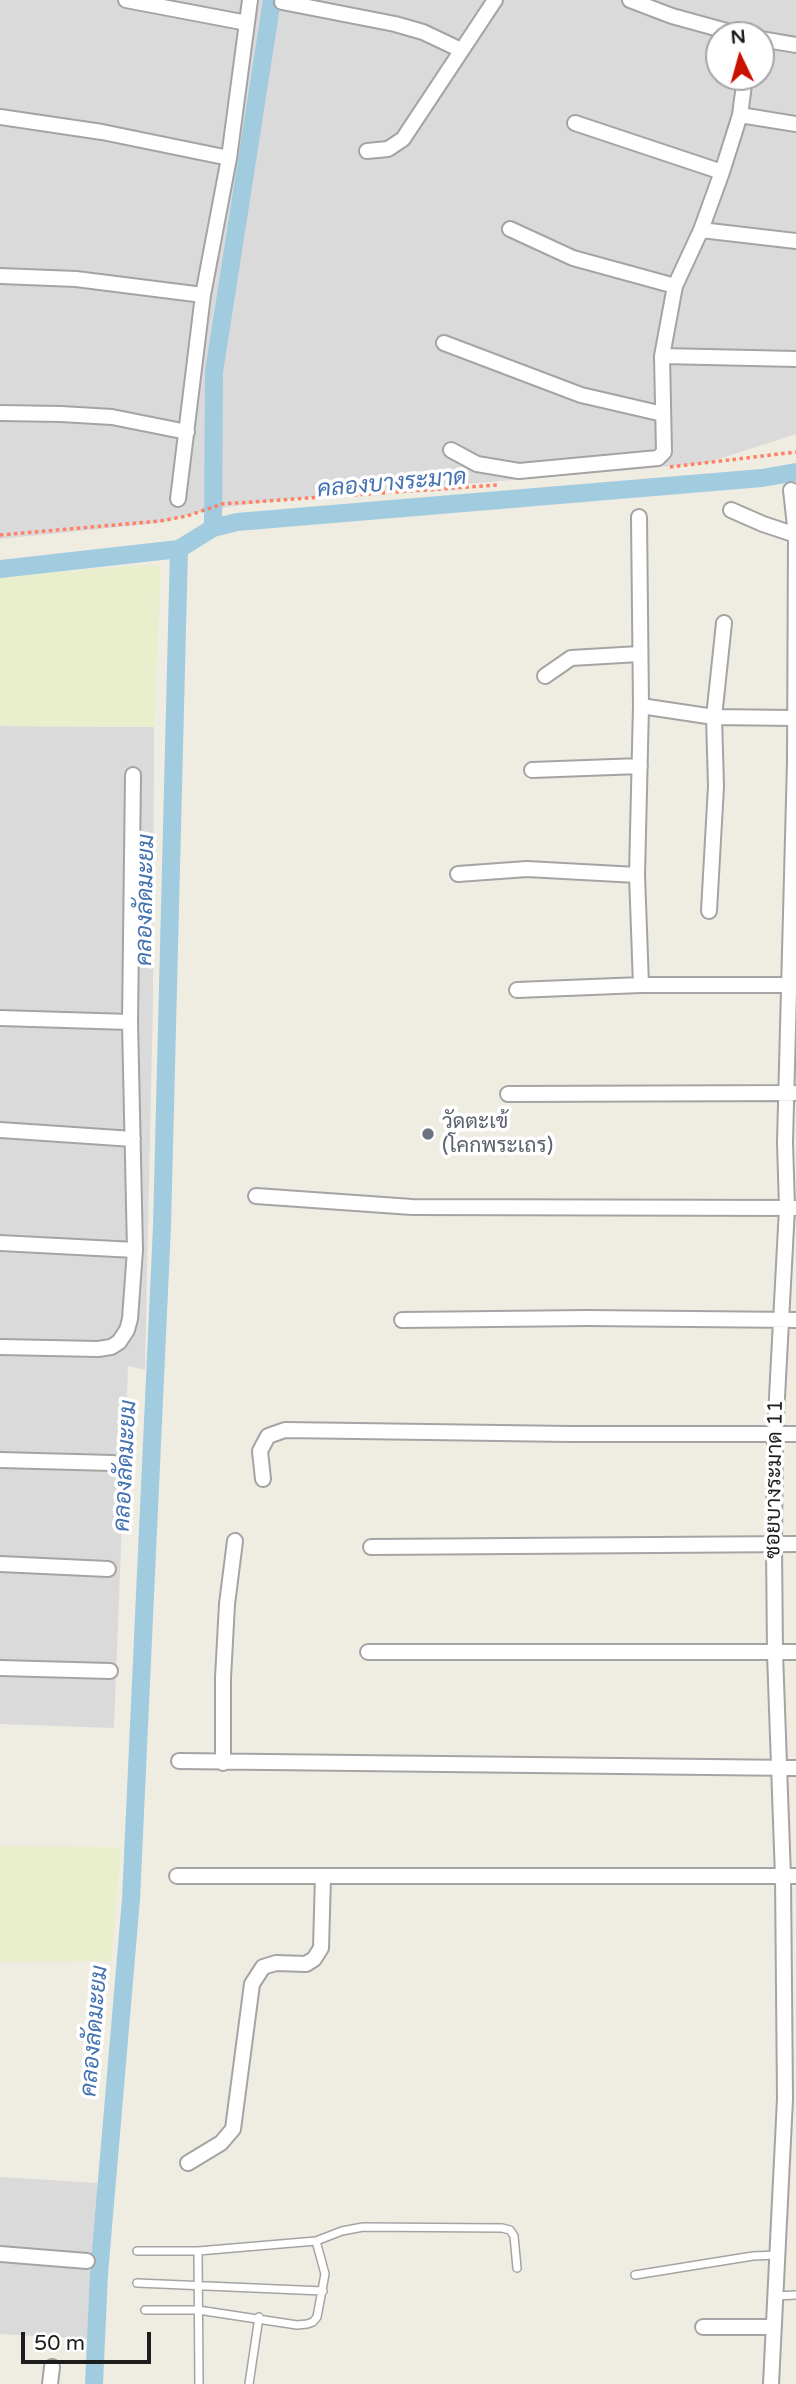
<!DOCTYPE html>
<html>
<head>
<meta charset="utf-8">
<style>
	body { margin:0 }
	#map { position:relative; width:796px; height:2384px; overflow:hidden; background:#efece2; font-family:"Varela Round",sans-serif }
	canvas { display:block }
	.north { position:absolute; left:705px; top:21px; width:70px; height:70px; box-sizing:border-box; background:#fff; border:2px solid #a5a5a5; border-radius:50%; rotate:355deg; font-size:19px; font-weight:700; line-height:28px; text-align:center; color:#1d1d1d }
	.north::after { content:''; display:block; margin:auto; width:24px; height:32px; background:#ca1200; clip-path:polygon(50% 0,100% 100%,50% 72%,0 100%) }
	.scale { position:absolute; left:21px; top:2332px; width:130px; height:32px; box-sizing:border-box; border:4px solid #1d1d1d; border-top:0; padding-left:9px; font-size:21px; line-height:24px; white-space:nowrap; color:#1d1d1d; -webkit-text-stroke:5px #fff; paint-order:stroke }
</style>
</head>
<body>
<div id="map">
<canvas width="796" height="2384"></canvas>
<div class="north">N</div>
<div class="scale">50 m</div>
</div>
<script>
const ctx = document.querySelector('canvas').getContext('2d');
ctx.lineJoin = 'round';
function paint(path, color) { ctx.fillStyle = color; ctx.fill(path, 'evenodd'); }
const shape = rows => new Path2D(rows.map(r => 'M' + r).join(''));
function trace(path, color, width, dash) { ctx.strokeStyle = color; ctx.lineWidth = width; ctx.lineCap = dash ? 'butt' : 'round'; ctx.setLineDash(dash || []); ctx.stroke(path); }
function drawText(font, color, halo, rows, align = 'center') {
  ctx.font = font + ' "Varela Round",Sarabun,sans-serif'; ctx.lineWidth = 7; ctx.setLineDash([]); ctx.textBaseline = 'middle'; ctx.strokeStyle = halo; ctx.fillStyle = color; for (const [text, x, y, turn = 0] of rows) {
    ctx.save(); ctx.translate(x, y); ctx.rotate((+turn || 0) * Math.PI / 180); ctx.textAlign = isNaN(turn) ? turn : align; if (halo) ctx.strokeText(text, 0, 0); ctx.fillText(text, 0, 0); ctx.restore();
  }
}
paint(shape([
	[0,0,796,0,796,434,707,463,271,501,207,510,159,523,0,539],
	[719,35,761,35,761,77,719,77],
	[0,726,154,727,153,997,145,1370,128,1366,114,1728,0,1724],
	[0,2177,98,2183,92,2339,0,2334]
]), '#dbdada');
paint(shape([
	[142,565,161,566,154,727,0,726,0,577],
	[0,1846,121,1847,111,1961,0,1962]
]), '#e9efcd');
trace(shape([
	[213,528,214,372,272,0],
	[0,569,179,549,213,528,237,522,762,478,796,472],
	[94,2384,99,2274,131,1899,162,1226,179,549]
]), '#a1cbdf', 18);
const service = shape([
	[316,2241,342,2231,363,2227,502,2228,510,2230,514,2236,517,2268],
	[137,2251,198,2251,316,2241,325,2274,317,2317,313,2322,307,2324,297,2325,198,2310,145,2310],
	[198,2251,199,2384],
	[635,2275,753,2256,776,2255],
	[137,2283,323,2291],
	[776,2296,796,2295],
	[249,2384,259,2317]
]);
const minor = shape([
	[126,0,247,23],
	[630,0,672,16,741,35],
	[282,2,395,24,423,32,461,50],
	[761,39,796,45],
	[740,115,796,124],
	[0,117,102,132,229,158],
	[575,123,722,172],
	[367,151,388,149,403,139,495,0],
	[510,229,573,258,675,286],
	[701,230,796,241],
	[0,276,76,279,203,295],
	[444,343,581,395,663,414],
	[662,356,796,359],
	[0,413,61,414,112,417,187,432],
	[451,450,477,464,519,471,658,458,664,452,662,356,675,286,701,230,722,172,740,115,745,77],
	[178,499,203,295,229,158,250,0],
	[731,510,763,524,796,535],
	[639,517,641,706,637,875,641,985,795,985],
	[545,676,571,658,639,654],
	[641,706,714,717,794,718],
	[532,770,640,766],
	[458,874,527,869,637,875],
	[709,911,716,786,714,717,724,623],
	[517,990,641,985],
	[0,1018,130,1022],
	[508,1094,794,1093],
	[0,1130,133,1139],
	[256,1196,412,1207,795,1208],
	[0,1243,135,1250],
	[402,1320,587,1318,796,1320],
	[0,1347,98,1349,111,1347,119,1342,127,1330,130,1319,135,1250,130,1022,133,775],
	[0,1460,113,1463],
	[263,1479,260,1451,268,1436,285,1430,570,1434,796,1434],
	[371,1547,796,1544],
	[0,1564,108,1569],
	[368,1652,796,1652],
	[0,1668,110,1671],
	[179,1761,796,1768],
	[223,1763,223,1678,227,1604,235,1541],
	[177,1876,796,1876],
	[188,2163,221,2143,233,2129,252,1984,263,1967,276,1963,306,1964,314,1959,321,1948,323,1876],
	[0,2254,87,2261],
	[703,2327,774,2327],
	[50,2384,52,2367],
	[771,2384,785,2099,783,1877,775,1653,774,1546,775,1435,787,1208,785,1142,795,762,796,535,791,490]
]);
trace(service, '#a4a4a4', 10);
trace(minor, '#a4a4a4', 18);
trace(shape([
	[670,467,796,452],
	[0,535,160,521,187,516,222,504,498,485]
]), '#ff8163', 3.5, [3.5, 3.5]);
trace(service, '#fff', 7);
trace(minor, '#fff', 14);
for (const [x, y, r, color] of [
	[428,1134,7,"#6b7280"]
]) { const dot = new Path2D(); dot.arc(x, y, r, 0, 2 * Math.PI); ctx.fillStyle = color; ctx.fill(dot); trace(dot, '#fff', 2.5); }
drawText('21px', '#5b616d', '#fff', [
	["วัดตะเข้",442,1122],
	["(โคกพระเถร)",442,1146]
], 'left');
drawText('21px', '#1d1d1d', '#fff', [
	["ซอยบางระมาด 11",775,1479,-89]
]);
drawText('italic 23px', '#4572b1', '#fff', [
	["คลองบางระมาด",392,484,-5],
	["คลองลัดมะยม",146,900,-89],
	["คลองลัดมะยม",126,1466,-87],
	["คลองลัดมะยม",95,2031,-85]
]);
</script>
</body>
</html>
